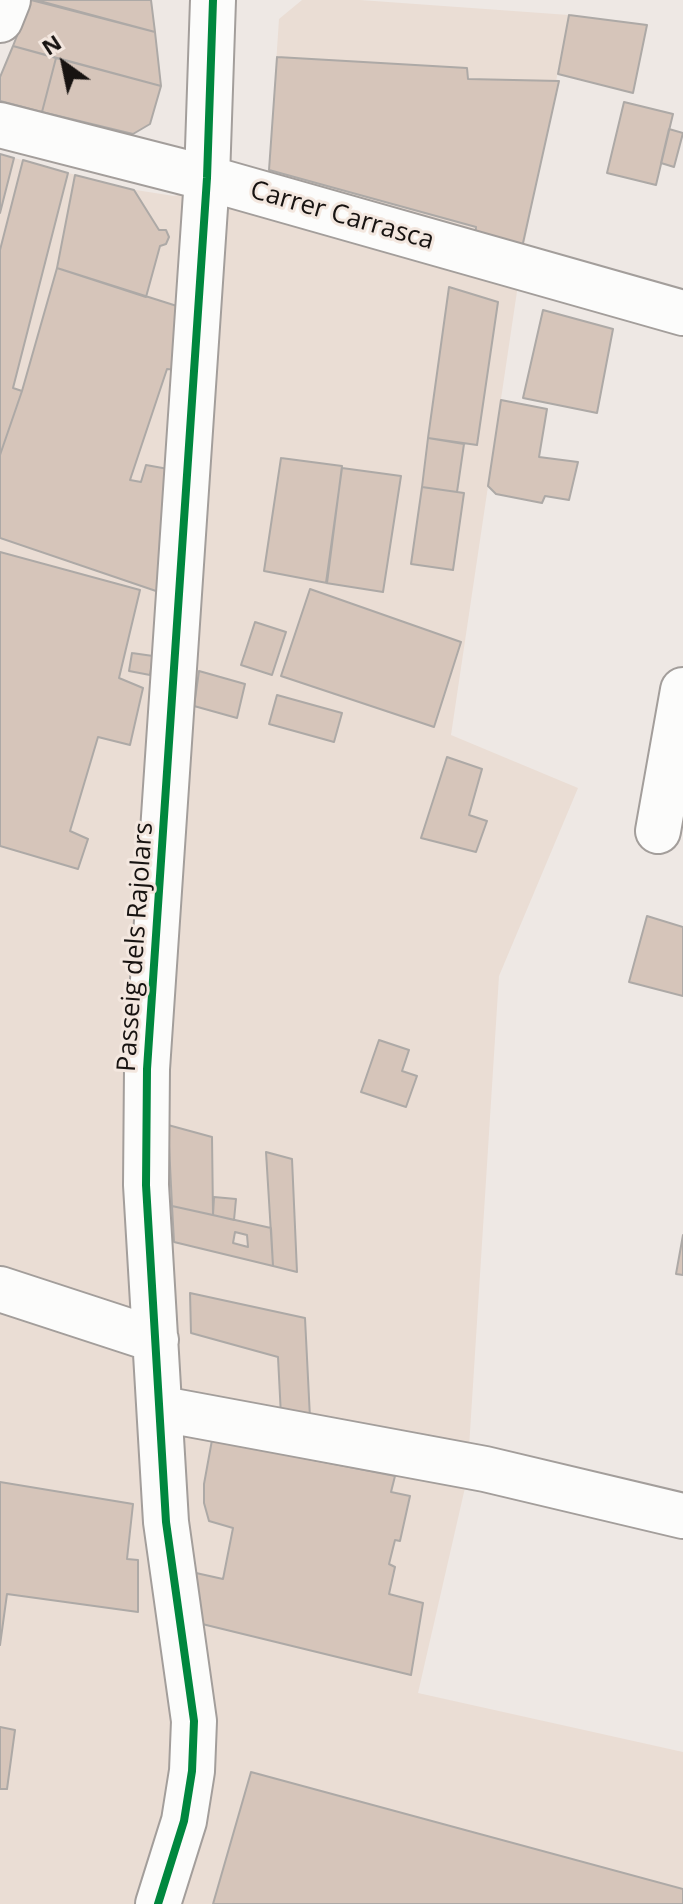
<!DOCTYPE html>
<html>
<head>
<meta charset="utf-8">
<style>
	body { margin:0 }
	#map { position:relative; width:683px; height:1904px; overflow:hidden; background:#eee8e4; font-family:"Open Sans",sans-serif }
	canvas { display:block }
	.north { position:absolute; left:24px; top:24px; width:80px; height:80px; -webkit-text-stroke:6px #f3e7df; paint-order:stroke; rotate:327deg; font-size:22px; font-weight:700; line-height:32px; text-align:center; color:#171311 }
	.north::after { content:''; display:block; margin:auto; width:28px; height:36px; background:#171311; clip-path:polygon(50% 0,100% 100%,50% 72%,0 100%) }
</style>
</head>
<body>
<div id="map">
<canvas width="683" height="1904"></canvas>
<div class="north">N</div>
</div>
<script>
const ctx = document.querySelector('canvas').getContext('2d');
ctx.lineJoin = 'round';
function paint(path, color) { ctx.fillStyle = color; ctx.fill(path, 'evenodd'); }
const shape = rows => new Path2D(rows.map(r => 'M' + r).join(''));
function trace(path, color, width, dash) { ctx.strokeStyle = color; ctx.lineWidth = width; ctx.lineCap = dash ? 'butt' : 'round'; ctx.setLineDash(dash || []); ctx.stroke(path); }
function drawText(font, color, halo, rows, align = 'center') {
  ctx.font = font + ' "Open Sans",sans-serif'; ctx.lineWidth = 6; ctx.setLineDash([]); ctx.textBaseline = 'middle'; ctx.strokeStyle = halo; ctx.fillStyle = color; for (const [text, x, y, turn = 0] of rows) {
    ctx.save(); ctx.translate(x, y); ctx.rotate((+turn || 0) * Math.PI / 180); ctx.textAlign = isNaN(turn) ? turn : align; if (halo) ctx.strokeText(text, 0, 0); ctx.fillText(text, 0, 0); ctx.restore();
  }
}
paint(shape([
	[302,0,360,0,569,15,523,251,451,735,578,788,499,976,467,1479,418,1693,683,1752,683,1904,0,1904,0,154,123,188,174,196,269,170,279,19]
]), '#eaddd4');
const building = shape([
	[31,0,155,32,161,86,13,46,31,0],
	[36,0,151,0,155,32,36,0],
	[569,15,647,25,633,93,558,74,569,15],
	[13,46,56,58,42,112,0,101,0,77,13,46],
	[277,57,467,68,468,79,559,81,521,252,475,237,476,227,269,170,277,57],
	[56,58,161,86,150,124,133,134,42,112,56,58],
	[624,102,673,114,656,185,607,173,624,102],
	[669,129,683,133,674,167,661,163,669,129],
	[0,154,14,158,0,213,0,154],
	[23,160,68,173,13,388,22,391,0,455,0,250,23,160],
	[75,175,134,190,159,230,166,230,169,237,166,244,160,246,146,297,57,268,75,175],
	[57,268,180,307,176,370,167,369,130,480,141,482,146,465,168,469,159,592,0,538,0,455,22,391,57,268],
	[449,287,498,302,477,445,428,438,449,287],
	[543,310,613,329,597,413,523,398,543,310],
	[501,400,547,409,539,457,578,462,569,500,545,496,542,503,496,494,488,486,501,400],
	[428,438,464,444,457,492,422,487,428,438],
	[281,458,342,466,327,583,264,571,281,458],
	[342,468,401,476,383,592,326,583,342,468],
	[422,487,464,493,453,570,411,564,422,487],
	[0,552,140,590,119,678,143,688,130,745,98,737,70,831,88,839,78,869,0,846,0,552],
	[310,589,461,642,434,727,281,676,310,589],
	[255,622,286,632,272,675,241,665,255,622],
	[132,653,153,656,150,675,129,671,132,653],
	[199,671,245,684,237,718,194,706,199,671],
	[277,695,342,713,334,742,269,724,277,695],
	[447,757,482,769,469,815,487,821,476,852,421,838,447,757],
	[647,916,683,927,683,996,629,982,647,916],
	[379,1040,409,1050,402,1071,417,1076,406,1107,361,1092,379,1040],
	[168,1125,212,1137,213,1215,172,1206,168,1125],
	[266,1152,292,1159,297,1272,273,1266,266,1152],
	[214,1197,236,1199,234,1220,213,1215,214,1197],
	[172,1206,271,1228,273,1266,174,1242,172,1206],
	[235,1232,247,1235,248,1247,233,1243,235,1232],
	[683,1235,683,1275,676,1274,683,1235],
	[190,1293,305,1318,310,1418,281,1416,278,1357,191,1333,190,1293],
	[212,1440,395,1476,391,1492,410,1496,400,1541,395,1540,389,1564,395,1567,389,1594,423,1603,411,1675,198,1623,196,1573,223,1579,233,1528,209,1521,204,1503,204,1484,212,1440],
	[0,1482,133,1504,127,1559,138,1560,138,1612,7,1594,0,1645,0,1482],
	[0,1727,15,1730,7,1789,0,1789,0,1727],
	[251,1772,683,1889,683,1904,213,1904,251,1772]
]);
paint(building, '#d6c5ba');
trace(building, '#ada9a6', 2);
const minor = shape([
	[0,20,8,0],
	[0,125,207,178,683,313],
	[658,831,683,690],
	[0,1289,156,1340],
	[162,1409,485,1469,683,1516],
	[158,1904,184,1821,192,1771,194,1721,166,1522,146,1185,147,1069,207,178,213,0]
]);
trace(minor, '#a39e9b', 48);
trace(minor, '#fcfcfb', 44);
trace(shape([
	[158,1904,184,1821,192,1771,194,1721,166,1522,146,1185,147,1069,207,178,213,0]
]), '#00873e', 8);
drawText('26px', '#171311', '#f3e7df', [
	["Carrer Carrasca",342,216,16],
	["Passeig dels Rajolars",136,947,-86]
]);
</script>
</body>
</html>
